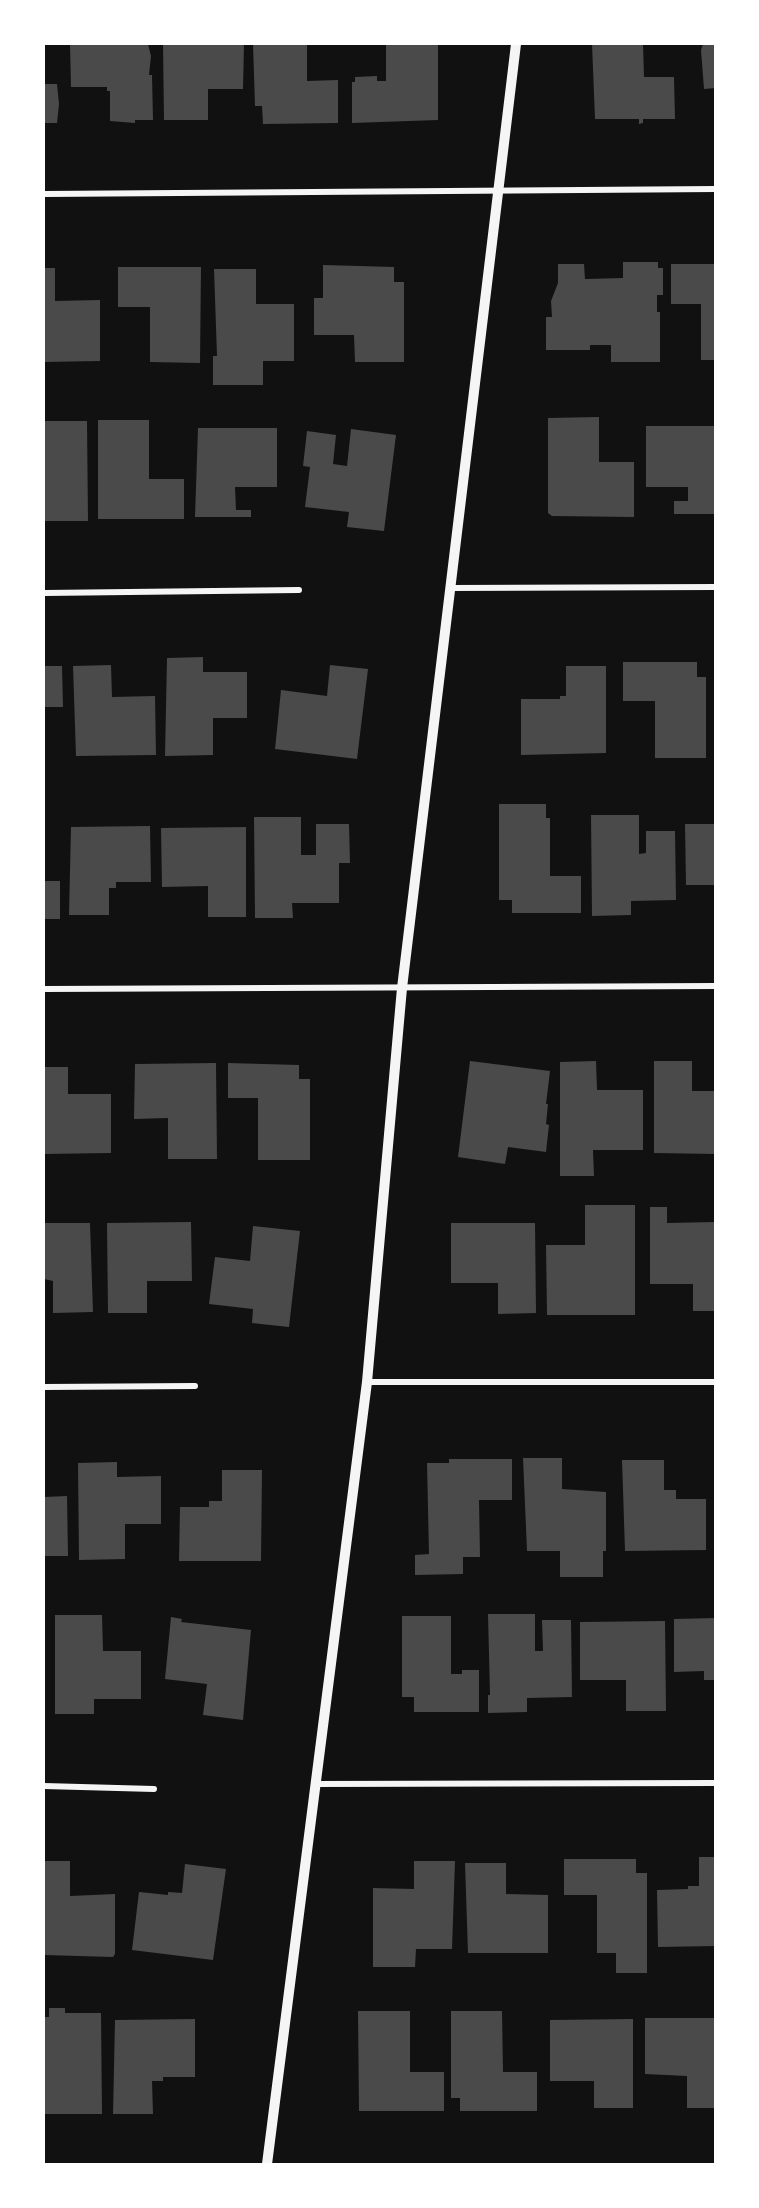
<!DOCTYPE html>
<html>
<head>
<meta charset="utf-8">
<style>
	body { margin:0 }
	#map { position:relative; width:759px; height:2208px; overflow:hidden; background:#111; font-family:Arial,sans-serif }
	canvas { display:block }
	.frame { position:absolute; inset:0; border:45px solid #fff; pointer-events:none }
</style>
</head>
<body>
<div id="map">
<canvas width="759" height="2208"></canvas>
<div class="frame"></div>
</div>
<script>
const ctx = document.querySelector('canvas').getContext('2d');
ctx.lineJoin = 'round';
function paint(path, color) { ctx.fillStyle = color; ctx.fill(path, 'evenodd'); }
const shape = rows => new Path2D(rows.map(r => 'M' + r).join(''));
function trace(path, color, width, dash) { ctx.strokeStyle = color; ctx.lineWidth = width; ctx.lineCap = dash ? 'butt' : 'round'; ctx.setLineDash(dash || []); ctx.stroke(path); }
paint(shape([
	[70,44,148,44,151,56,149,75,152,75,153,120,135,120,135,123,110,121,110,91,107,91,107,87,71,87],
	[163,44,244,44,243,89,208,89,208,120,164,120],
	[253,44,307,44,307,81,338,80,338,123,263,124,262,106,255,106],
	[386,44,438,44,438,120,352,123,352,82,355,82,355,77,377,76,377,81,386,81],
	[592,44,643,44,644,77,674,77,675,119,643,119,643,123,639,124,639,119,595,119],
	[703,44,716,44,716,88,704,89,701,50],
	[44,84,57,84,59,104,57,123,44,123],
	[623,262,658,262,658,268,663,268,663,295,657,295,657,312,660,312,660,362,611,362,611,345,590,345,590,350,546,350,546,317,552,317,551,301,558,283,558,264,584,264,585,279,623,278],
	[671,264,716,264,716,360,701,360,701,304,671,304],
	[323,265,394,267,394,282,404,282,404,362,355,362,354,335,314,335,314,298,323,298],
	[118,267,201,267,200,363,150,362,150,307,118,307],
	[44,268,55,268,55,301,100,300,100,361,44,362],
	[214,269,256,269,256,304,294,304,294,361,263,361,263,385,213,385,213,356,217,356],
	[599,417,599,462,634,462,634,517,552,516,548,513,548,418],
	[98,420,149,420,149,479,184,479,184,519,98,519],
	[44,421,87,421,88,521,44,521],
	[646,426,716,426,716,514,674,514,674,501,688,501,688,487,646,487],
	[198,428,277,428,277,487,235,487,236,510,251,510,251,517,195,517],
	[351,429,396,435,384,531,347,527,349,512,305,507,310,467,303,466,307,431,336,435,333,464,347,466],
	[203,657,203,672,247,672,247,718,213,718,213,755,165,756,167,658],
	[623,662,697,662,697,677,706,677,706,758,655,758,655,701,623,701],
	[111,665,112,697,155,696,156,755,76,756,73,666],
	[330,665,368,669,357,759,275,749,281,690,327,696],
	[44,666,62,666,63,707,44,707],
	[566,666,606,666,606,753,521,755,521,699,560,699,560,696,566,696],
	[499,804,546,804,546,818,550,818,550,876,581,876,581,913,512,913,512,900,499,900],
	[591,815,639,815,639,854,646,853,646,831,675,831,676,900,631,901,631,915,592,916],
	[254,817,301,817,301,855,316,855,316,824,349,824,350,863,339,863,339,903,292,903,293,918,255,918],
	[685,824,716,824,716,885,686,885],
	[150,826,151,882,116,882,116,888,109,888,109,915,69,915,71,827],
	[246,827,246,917,208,917,208,886,162,887,161,828],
	[44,881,60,881,60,919,44,919],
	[470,1061,550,1071,546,1104,548,1104,546,1124,549,1125,546,1152,508,1147,505,1164,458,1157],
	[596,1061,597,1090,643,1090,643,1150,593,1150,594,1176,560,1176,560,1062],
	[654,1061,692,1061,692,1091,716,1091,716,1154,654,1153],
	[216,1063,217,1159,168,1159,168,1118,134,1119,135,1064],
	[228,1063,299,1065,299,1079,310,1079,310,1160,258,1160,258,1098,228,1098],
	[44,1067,68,1067,68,1094,111,1094,111,1153,44,1154],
	[585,1205,635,1205,635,1315,547,1315,546,1245,585,1245],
	[650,1207,667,1207,667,1223,716,1222,716,1311,693,1311,693,1284,650,1284],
	[191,1222,192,1281,147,1281,147,1313,108,1313,107,1223],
	[44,1223,90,1223,93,1312,53,1313,53,1281,44,1279],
	[451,1223,535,1223,536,1313,498,1314,498,1283,451,1283],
	[253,1226,300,1231,289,1327,252,1323,253,1309,209,1304,215,1257,250,1261],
	[523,1458,562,1458,562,1489,606,1492,606,1551,603,1551,603,1577,560,1577,560,1551,527,1551],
	[449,1459,512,1459,512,1500,479,1500,480,1557,463,1557,463,1574,415,1575,415,1555,429,1554,427,1463,449,1463],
	[622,1460,664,1460,664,1490,676,1490,676,1499,706,1499,706,1550,625,1551],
	[117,1462,117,1477,161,1476,161,1524,125,1524,125,1559,79,1560,78,1463],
	[222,1470,262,1470,261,1561,179,1561,180,1507,209,1507,209,1501,222,1501],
	[67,1496,68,1556,44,1556,44,1497],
	[488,1614,535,1614,535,1651,543,1651,542,1620,571,1620,572,1697,527,1698,527,1712,488,1713,488,1695,490,1695],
	[55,1615,102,1615,103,1651,141,1651,141,1699,94,1699,94,1714,55,1714],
	[402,1616,451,1616,451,1674,462,1674,462,1670,479,1670,479,1712,414,1712,414,1697,402,1697],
	[171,1617,182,1619,181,1622,251,1630,243,1720,203,1715,207,1684,165,1679],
	[716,1618,716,1680,704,1680,704,1671,674,1672,674,1619],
	[665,1621,666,1711,626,1711,626,1680,580,1680,580,1622],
	[699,1857,716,1857,716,1946,658,1947,657,1890,688,1889,688,1886,699,1886],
	[564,1859,636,1859,636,1873,647,1873,647,1973,616,1973,616,1953,597,1953,597,1895,564,1895],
	[44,1861,70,1861,70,1896,115,1894,115,1954,113,1957,44,1955],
	[414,1861,455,1861,452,1949,416,1949,415,1967,373,1967,373,1888,414,1889],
	[465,1863,506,1863,506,1894,548,1895,548,1953,468,1953],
	[185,1864,226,1869,213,1960,132,1950,139,1892,168,1895,168,1892,182,1893],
	[49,2008,65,2008,65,2013,101,2013,102,2114,44,2114,44,2017,49,2017],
	[358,2011,410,2011,410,2072,444,2072,444,2111,359,2111],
	[451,2011,502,2011,503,2072,537,2072,537,2111,460,2111,460,2098,451,2098],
	[645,2018,716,2018,716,2108,687,2108,687,2076,645,2074],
	[195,2019,195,2077,163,2077,163,2081,152,2081,153,2114,113,2114,115,2020],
	[633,2019,633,2108,594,2108,594,2081,550,2081,550,2020]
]), '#4a4a4a');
trace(shape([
	[44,194,716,189],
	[451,588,716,587],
	[44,593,299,590],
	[44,989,716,986],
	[367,1382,716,1382],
	[44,1387,195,1386],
	[314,1784,716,1783],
	[44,1786,154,1789]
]), '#f5f5f5', 6);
trace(shape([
	[267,2164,367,1382,402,988,516,44]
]), '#f5f5f5', 10);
</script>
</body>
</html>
